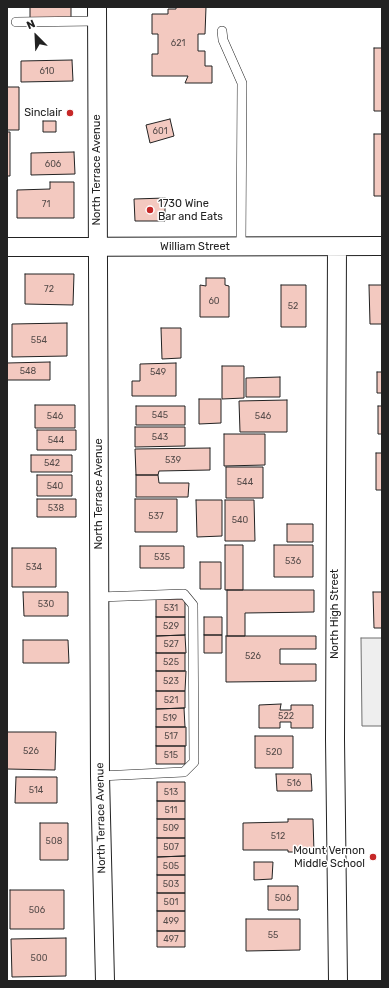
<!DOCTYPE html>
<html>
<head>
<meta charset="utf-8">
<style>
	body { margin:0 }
	#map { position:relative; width:389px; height:988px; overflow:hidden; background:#fff; font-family:Rubik,sans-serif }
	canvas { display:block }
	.frame { position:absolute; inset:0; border:8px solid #222; pointer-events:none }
	.north { position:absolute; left:16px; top:16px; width:40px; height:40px; -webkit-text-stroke:3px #fff; paint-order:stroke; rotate:336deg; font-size:11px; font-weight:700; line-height:16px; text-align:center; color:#222 }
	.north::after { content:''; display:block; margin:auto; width:14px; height:18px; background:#222; clip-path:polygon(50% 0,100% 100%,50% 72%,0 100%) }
</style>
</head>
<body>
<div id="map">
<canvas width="389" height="988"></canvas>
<div class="frame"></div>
<div class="north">N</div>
</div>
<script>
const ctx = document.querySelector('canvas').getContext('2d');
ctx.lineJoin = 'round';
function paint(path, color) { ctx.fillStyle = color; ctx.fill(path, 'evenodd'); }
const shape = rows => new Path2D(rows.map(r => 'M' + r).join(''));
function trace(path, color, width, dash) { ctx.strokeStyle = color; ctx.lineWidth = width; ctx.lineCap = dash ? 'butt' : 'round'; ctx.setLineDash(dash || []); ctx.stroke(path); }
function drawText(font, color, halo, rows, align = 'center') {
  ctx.font = font + ' Rubik,sans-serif'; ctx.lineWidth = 3; ctx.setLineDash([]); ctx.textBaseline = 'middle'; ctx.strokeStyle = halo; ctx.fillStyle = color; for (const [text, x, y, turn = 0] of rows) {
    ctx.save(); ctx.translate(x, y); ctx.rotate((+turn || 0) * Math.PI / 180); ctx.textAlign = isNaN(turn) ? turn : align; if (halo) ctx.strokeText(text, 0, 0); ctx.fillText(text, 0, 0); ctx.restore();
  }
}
const green = shape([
	[361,638,382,638,382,726,362,726,361,638]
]);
paint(green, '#eee');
trace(green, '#6f6f6f', 1);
const building = shape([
	[30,7,71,7,71,20,30,21,30,7],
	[176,7,206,7,205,34,198,34,198,51,205,51,205,66,212,66,212,83,185,83,188,76,152,76,152,54,158,54,158,34,152,34,152,14,168,14,168,9,176,9,176,7],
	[374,48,382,48,382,111,374,111,374,48],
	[72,60,73,81,21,82,21,61,72,60],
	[7,87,19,87,19,130,7,130,7,87],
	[170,119,174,136,150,143,146,125,170,119],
	[43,121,56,121,56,132,43,132,43,121],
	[7,132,10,132,10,176,7,176,7,132],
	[374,134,382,134,382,196,374,196,374,134],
	[74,152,75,174,31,175,31,153,74,152],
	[50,182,74,182,74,218,17,218,17,190,50,189,50,182],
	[165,198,165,221,135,221,134,199,165,198],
	[25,274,74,274,73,305,25,304,25,274],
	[206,278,225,278,225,285,229,286,229,317,200,317,200,285,206,286,206,278],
	[281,285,306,285,306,327,281,327,281,285],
	[369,285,382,285,382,324,370,324,369,285],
	[67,323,67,356,12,357,12,324,67,323],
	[161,328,181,328,181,358,162,359,161,328],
	[50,362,50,380,7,380,7,363,50,362],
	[176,363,176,396,132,396,132,381,140,381,140,364,176,363],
	[222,366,244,366,244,398,222,399,222,366],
	[377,372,382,372,382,393,377,393,377,372],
	[280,377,280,397,246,397,246,378,280,377],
	[199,399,221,399,221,423,199,424,199,399],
	[287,400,287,432,240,432,239,401,287,400],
	[35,405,75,405,75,428,35,428,35,405],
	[136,406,185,406,185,425,136,425,136,406],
	[378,406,382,406,382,434,378,434,378,406],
	[135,427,185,427,185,446,135,447,135,427],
	[37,430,76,430,76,450,37,450,37,430],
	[224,434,265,434,265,465,224,466,224,434],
	[210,448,210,470,159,471,158,475,136,475,135,449,210,448],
	[376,453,382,453,382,490,376,490,376,453],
	[31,455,72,455,72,472,31,472,31,455],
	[226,467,263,467,263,498,226,498,226,467],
	[37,475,72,475,72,496,37,496,37,475],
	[136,475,158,475,159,483,189,483,188,497,136,497,136,475],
	[37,499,76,499,76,517,37,517,37,499],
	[135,499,177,499,177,532,135,532,135,499],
	[196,500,222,500,222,536,197,537,196,500],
	[225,500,254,500,255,541,225,541,225,500],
	[287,524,313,524,313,542,287,542,287,524],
	[225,545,243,545,243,590,225,590,225,545],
	[274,545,313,545,313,577,274,577,274,545],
	[140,546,184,546,184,568,140,568,140,546],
	[12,548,56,548,56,587,12,587,12,548],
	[200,562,221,562,221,589,200,589,200,562],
	[227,590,314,590,314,612,245,613,245,636,227,636,227,590],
	[23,592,68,592,68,616,24,616,23,592],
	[373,592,382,592,382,628,374,628,373,592],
	[156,599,185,599,185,617,156,617,156,599],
	[156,617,185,617,185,635,156,636,156,617],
	[204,617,222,617,222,635,204,635,204,617],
	[185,635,186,653,156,653,156,636,185,635],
	[204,635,222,635,222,653,204,653,204,635],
	[226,636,316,636,316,649,280,649,280,664,316,664,316,681,226,682,226,636],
	[23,640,68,640,69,663,23,663,23,640],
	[156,653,185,653,185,671,156,671,156,653],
	[156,671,186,671,185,691,156,691,156,671],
	[156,691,185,691,185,708,156,709,156,691],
	[281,704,280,710,291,710,291,705,313,705,313,728,291,728,291,722,280,722,280,728,259,728,259,705,281,704],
	[184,708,185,727,156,727,156,709,184,708],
	[156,727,186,727,186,746,156,746,156,727],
	[7,732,56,732,55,770,7,769,7,732],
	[255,736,293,736,293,768,255,768,255,736],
	[156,746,185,746,185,764,156,764,156,746],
	[276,774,311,774,312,791,277,791,276,774],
	[16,777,57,777,57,803,15,803,16,777],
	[157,782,185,782,185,801,157,801,157,782],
	[157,801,185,801,185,819,157,819,157,801],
	[157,819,185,819,185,838,157,838,157,819],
	[288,819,313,819,314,852,288,852,288,850,243,850,243,823,288,822,288,819],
	[40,823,68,823,68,860,40,860,40,823],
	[157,838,185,838,185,856,157,857,157,838],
	[185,856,185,875,157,875,157,857,185,856],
	[254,862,273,862,272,879,254,880,254,862],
	[157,875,185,875,185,893,157,893,157,875],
	[268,886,298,886,298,910,268,910,268,886],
	[10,890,64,890,64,929,10,929,10,890],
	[157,893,185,893,185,911,157,911,157,893],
	[157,911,185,911,185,931,157,931,157,911],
	[246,919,300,919,300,950,246,951,246,919],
	[157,931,185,931,185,947,157,947,157,931],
	[66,938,66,976,12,977,11,939,66,938]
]);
paint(building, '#f3c9c0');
trace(building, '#222', 1);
const lane = shape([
	[16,22,97,21],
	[222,31,223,40,242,83,241,247],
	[99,597,184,594,193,605,194,762,184,772,100,776]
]);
const street = shape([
	[97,7,100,776,105,981],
	[7,247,382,246],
	[337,247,335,739,338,981]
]);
trace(lane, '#222', 10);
trace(street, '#222', 20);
trace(lane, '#fff', 9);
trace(street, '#fff', 18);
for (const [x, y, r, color] of [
	[70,113,4,"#c62828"],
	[150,210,4,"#c62828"],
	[373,857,4,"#c62828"]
]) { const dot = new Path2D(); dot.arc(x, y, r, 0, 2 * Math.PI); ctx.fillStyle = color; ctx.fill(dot); trace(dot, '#fff', 1.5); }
drawText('9px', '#564c4a', null, [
	["621",178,43],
	["610",47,71],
	["601",160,131],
	["606",53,164],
	["71",46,204],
	["72",49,289],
	["60",214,301],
	["52",293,306],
	["554",39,340],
	["548",28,371],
	["549",158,372],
	["545",160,415],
	["546",55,416],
	["546",263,416],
	["543",160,437],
	["544",56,440],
	["539",173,460],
	["542",52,463],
	["544",245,482],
	["540",55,486],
	["538",56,508],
	["537",156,516],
	["540",240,520],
	["535",162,557],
	["536",293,561],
	["534",34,567],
	["530",46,604],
	["531",171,608],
	["529",171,626],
	["527",171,644],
	["526",253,656],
	["525",171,662],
	["523",171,681],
	["521",171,700],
	["522",286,716],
	["519",170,718],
	["517",171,736],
	["526",31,751],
	["520",274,752],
	["515",171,755],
	["516",294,783],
	["514",36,790],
	["513",171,792],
	["511",171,810],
	["509",171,828],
	["512",278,836],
	["508",54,841],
	["507",171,847],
	["505",171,866],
	["503",171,884],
	["506",283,898],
	["501",171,902],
	["506",37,910],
	["499",171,921],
	["55",273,935],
	["497",171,939],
	["500",39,958]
]);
drawText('11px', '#222', '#fff', [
	["Sinclair",62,113],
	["1730 Wine",158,204,"left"],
	["Bar and Eats",158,217,"left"],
	["Mount Vernon",365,851],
	["Middle School",365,864]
], 'right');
drawText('11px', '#222', '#fff', [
	["North Terrace Avenue",97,170,-90],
	["William Street",195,247],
	["North Terrace Avenue",99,494,-90],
	["North High Street",335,614,-90],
	["North Terrace Avenue",101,818,-91]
]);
</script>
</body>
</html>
